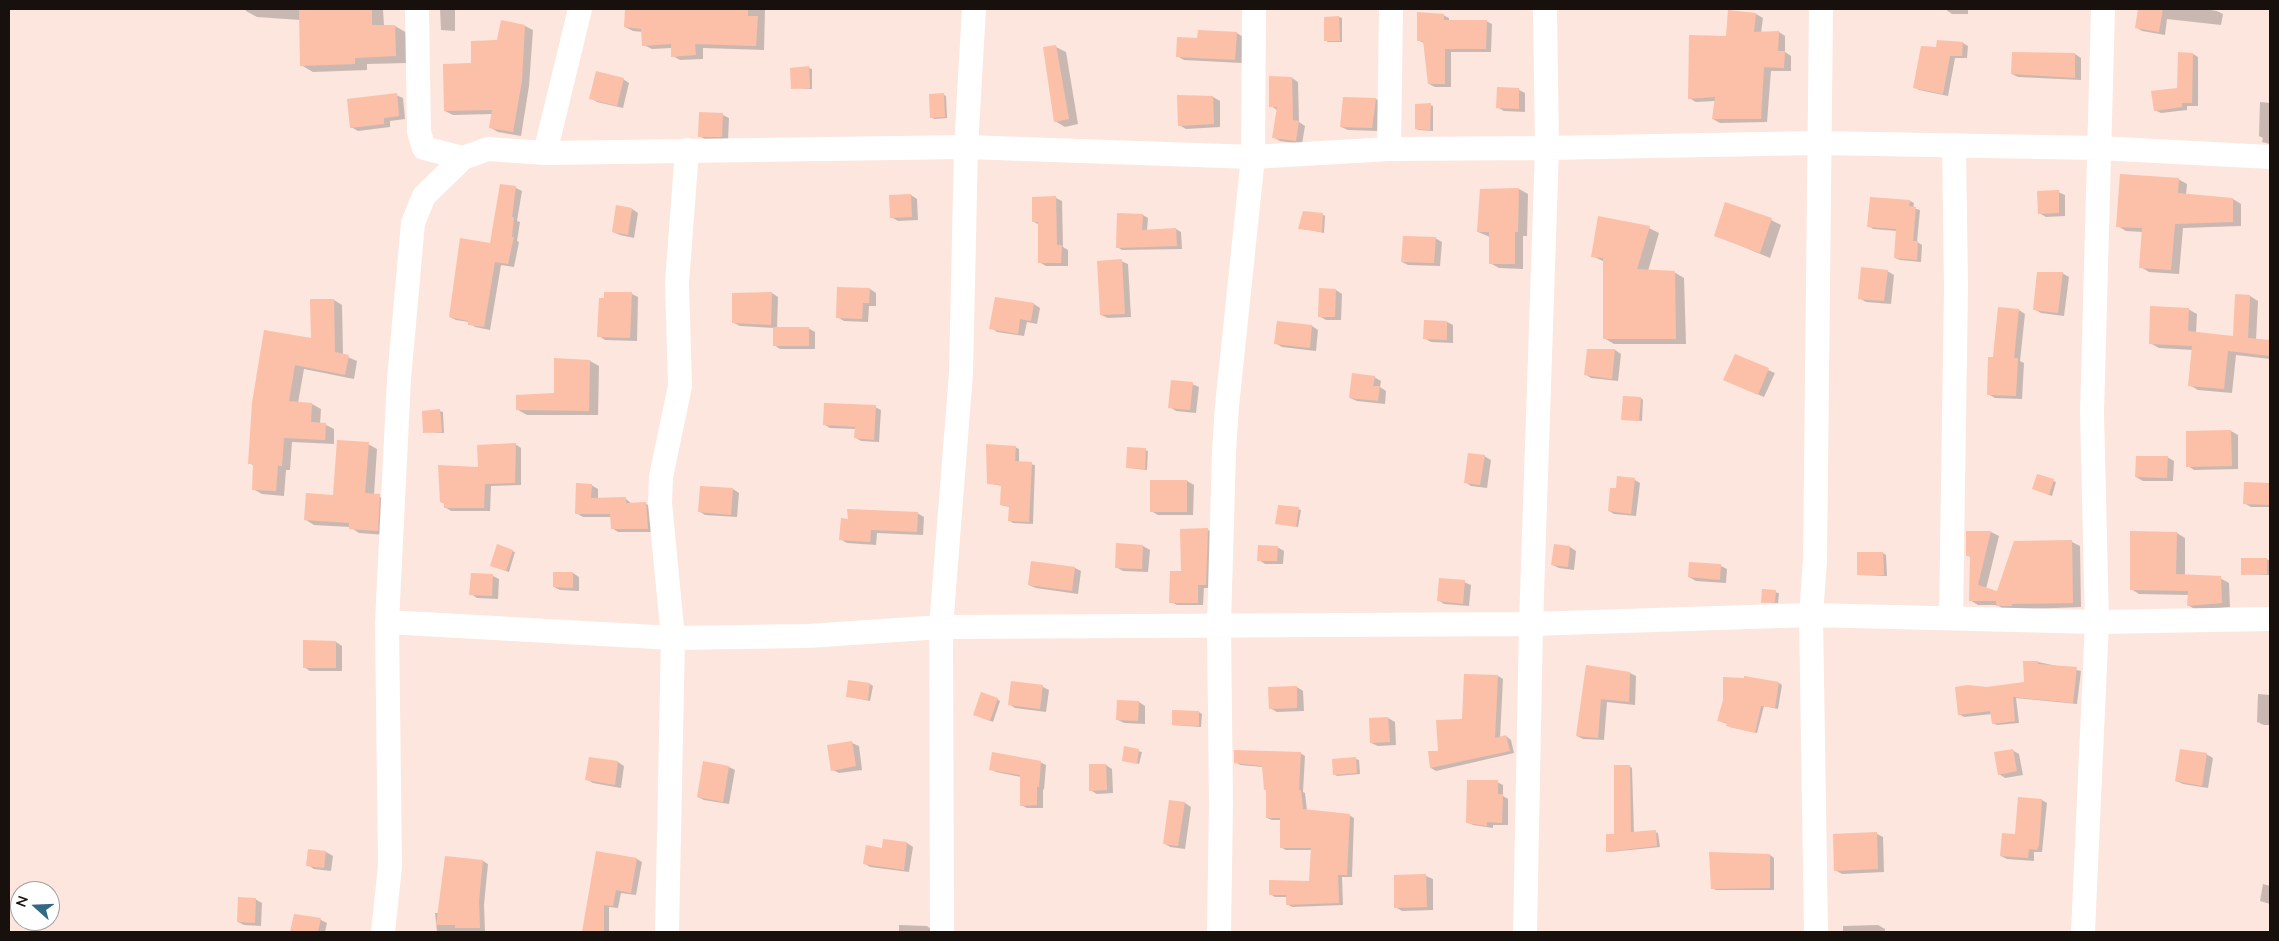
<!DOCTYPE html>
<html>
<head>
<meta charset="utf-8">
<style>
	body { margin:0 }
	#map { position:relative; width:2279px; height:941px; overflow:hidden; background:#fce6de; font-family:Mulish,sans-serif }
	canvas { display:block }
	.frame { position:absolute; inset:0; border:10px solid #17100d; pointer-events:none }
	.north { position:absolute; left:10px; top:881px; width:50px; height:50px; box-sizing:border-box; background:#fff; border:1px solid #a29f9e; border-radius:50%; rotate:290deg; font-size:14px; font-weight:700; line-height:20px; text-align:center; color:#17100d }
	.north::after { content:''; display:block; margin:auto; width:18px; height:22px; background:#326984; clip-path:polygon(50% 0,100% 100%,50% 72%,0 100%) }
</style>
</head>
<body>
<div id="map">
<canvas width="2279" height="941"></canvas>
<div class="frame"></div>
<div class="north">N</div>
</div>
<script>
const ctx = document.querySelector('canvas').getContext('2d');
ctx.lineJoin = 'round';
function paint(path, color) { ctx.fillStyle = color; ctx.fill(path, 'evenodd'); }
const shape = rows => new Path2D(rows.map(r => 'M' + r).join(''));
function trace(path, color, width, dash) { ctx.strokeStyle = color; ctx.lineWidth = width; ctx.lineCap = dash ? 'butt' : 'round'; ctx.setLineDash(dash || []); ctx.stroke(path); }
paint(shape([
	[246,9,383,9,384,26,395,26,407,33,407,63,367,64,367,70,313,72,301,65,300,20,257,17,246,11],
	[440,9,455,9,455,31,441,30],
	[627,9,765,9,764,50,703,48,703,59,680,60,673,56,672,48,652,49,644,45,643,32,633,31,625,27],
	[1945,9,1968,9,1968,14,1952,14],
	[2139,9,2204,9,2217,11,2223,14,2221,25,2167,19,2165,35,2142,31,2137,28],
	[1730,12,1756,14,1763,18,1761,33,1779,32,1785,36,1785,52,1791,56,1791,71,1771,71,1767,122,1720,123,1713,119,1715,101,1696,102,1689,98,1727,38],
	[1443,15,1449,18,1449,21,1486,21,1492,24,1491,52,1451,52,1451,87,1435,87,1429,84,1424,43,1418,40],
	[1339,17,1342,18,1342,42,1328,42,1325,40],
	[525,26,533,30,529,86,521,136,498,132,491,128,493,114,453,115,445,111,473,64,498,42],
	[1237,33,1243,37,1242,63,1184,60,1177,56,1199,39],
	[1963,43,1968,46,1967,58,1955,58,1948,96,1919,90,1914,87,1938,48],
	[1056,47,1066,52,1078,124,1065,127,1055,121],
	[2013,53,2075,54,2081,58,2081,80,2018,77,2012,74],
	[2193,54,2198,57,2198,106,2187,106,2187,110,2161,113,2155,110,2178,89],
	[809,68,812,69,812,89,792,88],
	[1292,78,1298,82,1299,122,1305,126,1302,144,1280,141,1273,137,1277,110,1271,106],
	[623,79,629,83,623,108,597,102,591,98],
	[1519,90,1525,93,1525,112,1504,111,1497,107],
	[396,95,403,98,405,119,390,121,390,127,358,131,351,127],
	[944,95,946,96,947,118,934,119,931,117],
	[1178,97,1213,97,1220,101,1220,127,1186,129,1179,125],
	[1376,99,1382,103,1379,131,1348,130,1341,127],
	[2260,102,2270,103,2270,144,2262,142,2263,138,2259,136],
	[1430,105,1433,106,1433,131,1419,130,1416,129],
	[723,115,729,118,728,140,706,140,700,136],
	[2178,179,2187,184,2186,195,2233,199,2241,204,2241,226,2183,228,2179,274,2149,272,2141,267,2143,232,2126,231,2118,226],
	[501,185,516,188,522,191,517,221,520,222,517,241,519,242,514,267,501,265,490,330,475,327,469,322,456,320,450,317,491,245],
	[1519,189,1528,194,1527,236,1523,236,1523,269,1499,268,1490,263,1490,237,1478,232,1481,190],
	[2058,192,2065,195,2065,216,2046,217,2039,213],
	[911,195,917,199,918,220,898,221,891,217],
	[1056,198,1062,201,1063,247,1068,250,1068,266,1046,266,1039,262,1040,225,1034,222],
	[1910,201,1914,203,1913,208,1920,210,1917,242,1922,245,1921,262,1900,260,1895,258,1897,231,1873,229,1869,226],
	[632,209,638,213,634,238,620,235,613,232],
	[1322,214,1325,216,1324,233,1300,228],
	[1143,215,1148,218,1147,231,1176,229,1181,232,1182,249,1122,250,1117,247],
	[1771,220,1781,225,1770,258,1715,235],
	[1649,228,1659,233,1648,271,1674,272,1684,278,1686,344,1614,344,1604,338,1605,262,1592,256],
	[1435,238,1442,242,1440,266,1408,265,1402,262],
	[1121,261,1128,264,1131,317,1108,318,1101,315],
	[1887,271,1894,275,1891,304,1866,302,1859,298],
	[2062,273,2069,277,2064,316,2041,313,2034,309],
	[870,289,876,293,876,306,869,306,868,322,844,321,837,317],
	[1336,290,1342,294,1341,320,1326,320,1319,316],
	[772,293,778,297,777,328,808,328,815,332,815,349,780,349,774,345,774,328,740,326,734,323],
	[632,294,638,297,637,341,605,340,599,336],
	[2250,296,2258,301,2256,340,2270,341,2270,359,2236,355,2232,393,2198,390,2189,385,2193,350,2159,348,2150,343,2188,309,2197,314,2196,333,2234,337],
	[334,300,342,305,343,355,357,361,354,379,304,369,298,403,312,404,321,409,320,424,326,425,334,429,334,444,292,442,290,470,286,470,284,496,262,494,253,489,254,466,250,463,254,403,312,339],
	[1034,304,1040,308,1037,324,1027,322,1024,336,997,332,991,328],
	[2019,310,2025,314,2020,361,2024,363,2022,399,1995,398,1988,394],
	[1447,322,1453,325,1453,343,1431,342,1424,338],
	[1312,326,1318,330,1316,351,1282,347,1275,343],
	[1588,350,1615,350,1621,354,1618,381,1591,378,1585,374],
	[556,359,590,361,599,366,598,415,527,415,518,410,555,394],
	[1768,370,1775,373,1764,397,1731,383],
	[1374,377,1381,381,1380,387,1386,391,1385,404,1357,401,1350,398],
	[1192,384,1199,387,1196,413,1176,411,1170,407],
	[1641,398,1643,400,1642,421,1622,419],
	[875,407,881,410,879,442,861,441,856,438,856,429,830,428,825,425],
	[440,411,443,412,444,433,424,432,423,412],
	[2231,431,2238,435,2238,469,2194,470,2188,466,2187,432],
	[368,444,377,449,374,495,388,500,386,535,359,533,350,527,314,525,306,520,334,496],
	[515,444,521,448,521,485,491,486,490,511,451,511,445,507,445,504,441,502,479,468],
	[1015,447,1019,449,1019,462,1035,465,1033,524,1013,523,1010,521,1010,507,1001,505,1002,486,988,483],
	[1145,450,1148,451,1147,470,1128,468],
	[1484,456,1491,460,1487,488,1471,486,1465,482],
	[2167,457,2174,461,2173,481,2143,481,2136,477],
	[2038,475,2056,482,2052,496,2036,490],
	[1635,480,1640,483,1636,516,1614,514,1609,511,1617,490],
	[1152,481,1187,481,1194,485,1193,515,1158,515,1151,511],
	[2245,483,2270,484,2270,507,2251,507,2244,503],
	[591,485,598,489,598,499,626,499,632,504,646,504,652,507,654,532,618,532,612,528,612,517,583,517,576,513],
	[733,489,739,493,737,517,705,515,699,511],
	[1298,509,1301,510,1298,527,1276,523],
	[917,513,924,517,923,535,877,533,876,545,847,543,840,539,849,520],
	[1208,530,1214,533,1212,588,1204,588,1203,605,1177,605,1171,602,1183,572],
	[1991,532,1999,536,1986,589,1998,592,2015,542,2072,542,2080,546,2081,607,2005,610,1997,605,1978,605,1970,600,1972,558,1967,555,1967,533],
	[2177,533,2185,538,2185,576,2220,578,2229,583,2230,607,2196,610,2188,605,2189,595,2139,594,2131,589],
	[1117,545,1143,546,1150,550,1148,572,1123,571,1116,567],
	[1555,545,1570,547,1576,551,1574,570,1559,568,1553,565],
	[1277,547,1284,551,1283,564,1265,564,1259,560],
	[512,551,515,552,509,572,494,567],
	[1883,553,1886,555,1887,576,1858,575],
	[2266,559,2269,560,2269,575,2242,574],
	[1691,563,1721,566,1727,569,1726,583,1696,581,1689,577],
	[1075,568,1081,571,1078,594,1036,588,1029,585],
	[573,573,579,577,579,591,560,590,554,587],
	[493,576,499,579,498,599,477,598,471,594],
	[1464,582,1471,585,1469,606,1444,604,1438,600],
	[1763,590,1779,593,1778,603,1762,602],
	[336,642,342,646,342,671,310,671,304,667],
	[2038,662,2081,671,2077,704,2016,698,2019,723,1997,725,1993,723,1992,714,1964,717,1959,714,2025,683],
	[1587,667,1630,673,1636,676,1635,705,1607,702,1604,740,1583,739,1577,736],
	[1465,675,1498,676,1503,679,1500,738,1506,736,1511,740,1514,753,1436,771,1431,768,1439,752,1463,720],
	[1012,682,1043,687,1049,690,1046,712,1015,708,1009,704],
	[1779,683,1782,685,1778,709,1764,706,1757,733,1730,727,1728,724,1721,722],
	[870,684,873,686,870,701,850,697],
	[1297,687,1303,691,1304,711,1277,712,1270,708],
	[2258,694,2270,695,2270,725,2264,725,2257,722],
	[997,699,1000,701,993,722,978,716],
	[1139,702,1145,706,1145,724,1124,723,1118,720],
	[1199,712,1202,714,1201,727,1173,725],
	[1388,718,1395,722,1396,745,1378,746,1371,743,1370,720],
	[852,743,859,746,862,770,839,773,833,770],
	[1125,748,1142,752,1139,764,1123,760],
	[2012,750,2019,754,2023,775,2005,778,1999,774],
	[1300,753,1305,756,1303,792,1305,793,1307,811,1349,815,1354,818,1352,877,1342,877,1343,905,1292,907,1287,904,1287,897,1275,897,1270,894,1311,882,1312,850,1286,850,1282,848,1282,820,1272,820,1267,818,1267,790,1263,767,1240,765,1236,762],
	[2206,754,2213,758,2208,788,2183,784,2176,781],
	[590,758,618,762,624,766,621,788,593,783,586,779],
	[1356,759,1359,760,1360,774,1337,776,1334,774],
	[1040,762,1046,765,1044,790,1043,789,1043,808,1027,808,1021,805,1021,777,996,772,990,769],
	[1106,765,1112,769,1113,793,1097,794,1090,790],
	[1629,766,1632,768,1634,833,1655,832,1658,833,1660,847,1610,852,1607,851,1616,835],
	[729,767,735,770,729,804,704,800,698,797],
	[1497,782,1503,785,1503,796,1508,799,1508,825,1493,825,1493,828,1473,825,1467,822],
	[2042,800,2047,803,2042,852,2034,852,2034,861,2007,859,2001,856],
	[1170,801,1185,803,1191,807,1185,849,1170,847,1164,843],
	[1877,834,1883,837,1884,872,1842,874,1835,870],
	[884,840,907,843,913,847,909,872,870,867,864,863,883,849],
	[309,850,326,852,333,856,331,871,314,869,308,865],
	[597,853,637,859,642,862,636,895,621,893,618,908,609,907,609,932,583,932],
	[1770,855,1774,858,1774,890,1716,890,1712,888],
	[446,857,483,861,488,864,484,905,485,932,437,932,435,913,439,913],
	[1426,876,1433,879,1433,910,1402,911,1395,907],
	[2263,884,2270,886,2270,904,2260,901],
	[255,899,262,903,261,926,244,925,238,922],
	[295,915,321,920,327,923,325,932,291,932],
	[899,925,927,926,935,932,899,932],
	[1878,925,1885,929,1885,932,1843,932,1843,926]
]), '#0003');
paint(shape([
	[299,9,372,9,372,25,395,25,396,56,355,58,355,64,300,66],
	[625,9,748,9,748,16,758,16,756,46,695,44,696,55,671,57,671,44,642,46,641,29,624,27],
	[2138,9,2163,9,2159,32,2135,28],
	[1728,10,1756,13,1754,32,1779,31,1778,51,1785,51,1784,68,1764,67,1761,119,1712,119,1715,97,1688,99,1689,35,1726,36],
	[1417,12,1444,14,1444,20,1487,20,1486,49,1445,49,1445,84,1428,84,1423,41,1417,41],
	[1339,16,1340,41,1324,41,1324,17],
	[501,20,525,25,522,81,513,132,489,128,492,110,444,111,443,64,471,63,471,41,497,40],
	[1198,30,1237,32,1235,60,1176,57,1177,37,1197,38],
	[1937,40,1963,42,1962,56,1950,56,1943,94,1913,88,1921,46,1936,47],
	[1056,45,1069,119,1054,122,1043,47],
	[2012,52,2075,53,2075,78,2011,74],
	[2178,52,2193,53,2192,103,2182,103,2182,107,2154,111,2151,91,2177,88],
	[809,66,810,88,791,89,790,68],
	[596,71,624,78,617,106,589,99],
	[1269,76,1292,77,1293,120,1299,121,1296,141,1272,138,1277,107,1269,107],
	[1497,87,1519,88,1519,109,1496,108],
	[397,93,399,116,384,118,384,124,350,128,347,99],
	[944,93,945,117,930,118,929,94],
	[1177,95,1213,96,1214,124,1178,126],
	[1343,97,1376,98,1372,128,1340,127],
	[1431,103,1430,130,1415,129,1415,104],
	[699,112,723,113,722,137,698,137],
	[2120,174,2179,178,2178,193,2233,198,2233,222,2175,224,2171,270,2139,268,2142,228,2116,227],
	[500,184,516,186,512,217,514,217,512,237,514,237,508,264,495,262,484,327,468,325,468,321,449,317,460,238,490,243],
	[1519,188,1518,232,1515,232,1515,264,1489,264,1489,232,1477,232,1480,189],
	[2059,190,2059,213,2038,214,2037,191],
	[911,194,912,217,890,218,889,195],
	[1056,196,1057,245,1062,245,1061,263,1038,263,1038,222,1032,222,1032,197],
	[1870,197,1910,200,1909,206,1916,207,1913,241,1918,241,1917,260,1894,258,1896,229,1867,227],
	[1725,202,1772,218,1760,253,1714,236],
	[616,205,632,208,628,235,612,232],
	[1303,211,1323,213,1322,232,1298,229],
	[1117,213,1143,214,1142,230,1176,228,1177,246,1116,248],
	[1598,216,1650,226,1637,269,1675,271,1676,339,1603,339,1603,258,1591,257],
	[1403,236,1436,237,1434,263,1401,262],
	[1122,259,1125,314,1100,315,1097,261],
	[1861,267,1888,270,1884,301,1858,299],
	[2037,272,2063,272,2058,313,2033,310],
	[837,287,870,288,869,303,863,303,862,319,836,318],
	[1319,288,1336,289,1335,317,1318,317],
	[604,292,632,292,630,338,597,337,599,298,604,298],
	[772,292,771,325,732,323,732,293],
	[2235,294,2250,295,2248,338,2270,340,2270,356,2228,351,2224,389,2188,386,2192,346,2149,344,2150,306,2189,308,2188,331,2233,336],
	[995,297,1034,303,1031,321,1020,319,1018,334,989,329],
	[310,299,334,299,335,352,349,355,345,375,295,365,289,401,312,403,311,422,326,423,325,440,284,438,282,466,278,466,276,491,252,490,253,464,248,464,252,403,264,330,311,338],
	[1998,307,2019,309,2014,358,2018,358,2016,396,1987,395,1988,357,1993,357],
	[1424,320,1447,321,1447,340,1423,339],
	[1277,321,1312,325,1310,348,1274,344],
	[773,327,809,327,809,346,773,346],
	[1587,349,1615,349,1612,379,1584,375],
	[1735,354,1769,368,1758,395,1723,380],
	[554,358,590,360,589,411,516,410,516,395,554,393],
	[1352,373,1375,376,1373,386,1380,386,1378,401,1349,398],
	[1171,380,1193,382,1190,410,1168,408],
	[1623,396,1641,397,1639,421,1621,420],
	[824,403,876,405,874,440,854,438,855,427,823,425],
	[440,409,442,432,423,433,422,411],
	[2231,430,2232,466,2186,467,2186,431],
	[337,440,369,442,365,493,380,494,378,531,349,529,349,523,304,520,306,493,333,495],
	[516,443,515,483,485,484,484,508,444,508,444,503,440,502,438,465,478,467,477,445],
	[986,444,1016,446,1015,461,1032,462,1029,522,1008,521,1009,506,1000,505,1001,485,987,484],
	[1127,447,1146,448,1145,469,1126,468],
	[1468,453,1485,455,1480,485,1464,483],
	[2136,456,2168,456,2167,478,2135,477],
	[2037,474,2054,479,2049,495,2032,489],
	[1617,476,1635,478,1631,514,1608,511,1610,488,1616,488],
	[1150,480,1187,480,1187,512,1150,512],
	[2244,482,2270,483,2270,505,2243,504],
	[576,483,592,484,591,498,626,497,626,503,646,502,648,529,611,529,610,514,575,514],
	[700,486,733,488,731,515,698,512],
	[1278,505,1299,507,1296,527,1275,524],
	[847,509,918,512,917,532,871,530,870,542,839,540,841,518,848,519],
	[1208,528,1206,585,1198,585,1198,603,1169,603,1170,571,1181,571,1180,529],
	[1966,531,1991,531,1978,585,1997,591,2014,541,2072,540,2073,603,2012,604,2012,606,1996,606,1996,601,1969,601,1970,556,1966,556],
	[2130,531,2177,532,2176,574,2221,576,2222,603,2187,606,2188,591,2130,590],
	[1116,543,1143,545,1142,569,1115,568],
	[497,544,513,550,506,571,490,566],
	[1554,544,1570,546,1568,567,1551,565],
	[1258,545,1278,546,1277,561,1257,561],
	[1857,552,1883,552,1884,575,1857,575],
	[2241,558,2267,558,2267,574,2241,575],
	[1031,561,1075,567,1072,591,1028,585],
	[1689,562,1721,564,1720,580,1688,577],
	[553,572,573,572,573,588,553,587],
	[471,573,493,574,492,596,469,595],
	[1439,578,1465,580,1463,604,1437,601],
	[1762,589,1776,590,1775,602,1761,603],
	[303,640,336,641,336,668,303,668],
	[2023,661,2038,661,2038,664,2077,667,2073,703,2013,697,2015,721,1992,724,1990,711,1958,715,1955,687,1968,685,1987,687,2024,682],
	[1586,665,1630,672,1629,702,1601,699,1598,738,1576,736],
	[1464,674,1498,675,1495,738,1506,735,1510,751,1430,768,1428,751,1438,751,1436,720,1462,719],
	[1744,676,1779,682,1775,708,1761,706,1755,733,1726,726,1727,723,1717,721,1723,700,1723,677,1744,678],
	[848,680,870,683,868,700,846,697],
	[1011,681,1043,685,1040,709,1008,705],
	[1297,686,1297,708,1269,709,1268,687],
	[981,692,998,698,990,721,973,715],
	[1117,700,1139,701,1138,721,1116,720],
	[1172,710,1199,711,1199,726,1172,725],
	[1388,717,1390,742,1370,743,1369,718],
	[852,741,856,766,831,771,827,745],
	[1124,746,1139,749,1137,764,1122,761],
	[2013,749,2017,771,1998,775,1994,752],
	[2180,749,2207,753,2202,786,2175,781],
	[1234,750,1301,752,1299,790,1301,790,1303,809,1350,814,1347,875,1338,875,1339,903,1286,905,1286,895,1269,895,1269,880,1309,881,1311,848,1280,848,1280,818,1266,818,1266,790,1264,790,1262,766,1234,763],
	[992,752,1041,761,1039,787,1037,787,1037,805,1020,806,1020,775,989,770],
	[589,757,618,761,615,785,585,780],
	[1356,757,1357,773,1333,775,1332,759],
	[703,761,729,766,723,802,697,797],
	[1089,764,1106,764,1107,790,1089,791],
	[1614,765,1630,765,1631,832,1656,830,1657,846,1606,852,1606,834,1614,834],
	[1467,780,1498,780,1498,794,1503,794,1502,823,1487,822,1487,826,1466,823],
	[2018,797,2042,799,2039,845,2037,850,2029,849,2028,858,2000,856,2002,833,2015,834],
	[1169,800,1185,802,1178,846,1163,844],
	[1877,832,1878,869,1834,871,1833,834],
	[883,839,907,842,904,870,863,864,866,845,882,848],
	[308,849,326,851,324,868,306,866],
	[596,851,637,858,631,893,616,890,613,906,604,905,604,932,582,932],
	[1709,852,1770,854,1770,888,1711,889],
	[445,856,483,860,479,901,480,928,455,928,455,925,436,925],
	[1426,874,1427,907,1394,908,1394,875],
	[238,897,256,898,255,923,237,922],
	[294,914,321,918,318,932,290,932]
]), '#fcbfa8');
trace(shape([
	[417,9,419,132,424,148,463,158],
	[1389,149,1391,9],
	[545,153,580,9],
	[1951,618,1956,287,1954,145],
	[387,622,673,638,808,636,941,627,1531,624,1811,615,2097,622,2270,619],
	[383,932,390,866,387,622,399,379,413,223,424,196,463,158,488,149,545,153,966,147,1253,157,1389,149,1547,148,1819,143,2099,148,2270,157],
	[667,932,673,638,660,503,661,477,680,386,677,283,687,150],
	[942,932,941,627,961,373,966,147,974,9],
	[1219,932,1221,804,1219,625,1224,452,1227,406,1253,157,1254,9],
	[1525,932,1531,624,1547,148,1545,9],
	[1816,932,1811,615,1815,561,1821,9],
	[2083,932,2097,622,2092,414,2103,9]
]), '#fff', 24);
</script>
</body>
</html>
